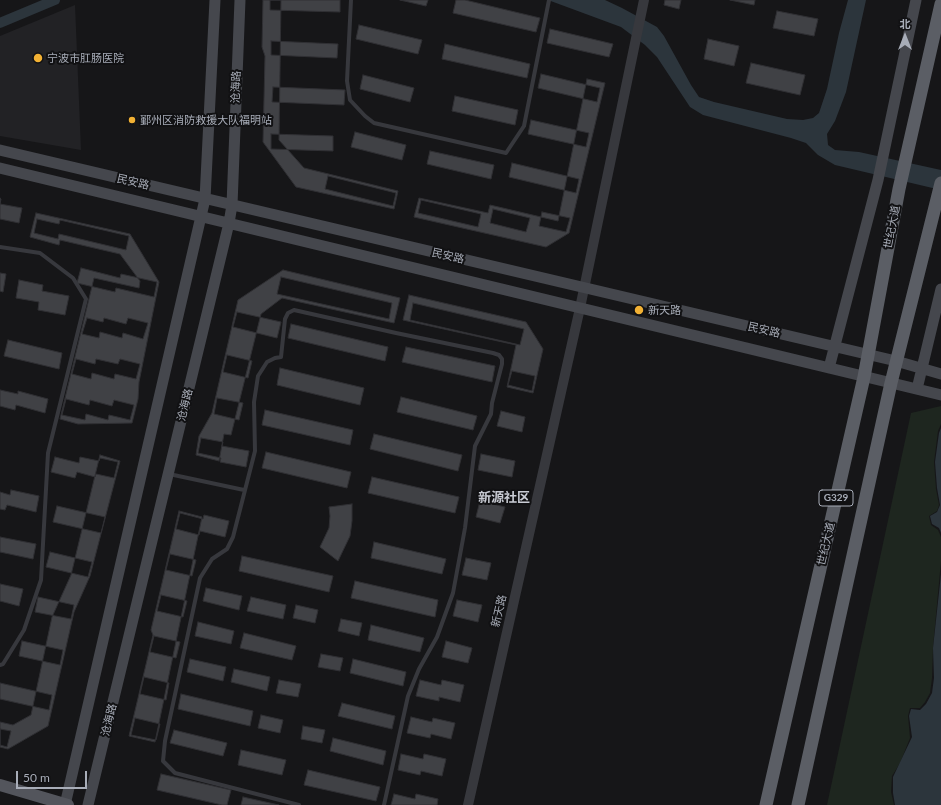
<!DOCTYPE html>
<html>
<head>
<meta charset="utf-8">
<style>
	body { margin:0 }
	#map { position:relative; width:941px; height:805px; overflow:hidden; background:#161618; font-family:Lato,"Noto Sans SC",sans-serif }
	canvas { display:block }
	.north { position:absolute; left:885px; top:16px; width:40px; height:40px; -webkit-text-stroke:3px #111113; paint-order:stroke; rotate:0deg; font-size:11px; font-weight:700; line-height:16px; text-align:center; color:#a8adb8 }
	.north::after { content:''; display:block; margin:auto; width:14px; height:18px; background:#a8adb8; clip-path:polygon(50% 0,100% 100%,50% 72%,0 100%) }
	.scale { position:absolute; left:16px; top:771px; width:71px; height:18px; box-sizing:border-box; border:2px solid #a8adb8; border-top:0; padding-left:5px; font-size:12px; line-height:14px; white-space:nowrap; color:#a8adb8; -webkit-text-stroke:3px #111113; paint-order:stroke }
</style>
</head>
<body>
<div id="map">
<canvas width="941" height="805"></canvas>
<div class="north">北</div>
<div class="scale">50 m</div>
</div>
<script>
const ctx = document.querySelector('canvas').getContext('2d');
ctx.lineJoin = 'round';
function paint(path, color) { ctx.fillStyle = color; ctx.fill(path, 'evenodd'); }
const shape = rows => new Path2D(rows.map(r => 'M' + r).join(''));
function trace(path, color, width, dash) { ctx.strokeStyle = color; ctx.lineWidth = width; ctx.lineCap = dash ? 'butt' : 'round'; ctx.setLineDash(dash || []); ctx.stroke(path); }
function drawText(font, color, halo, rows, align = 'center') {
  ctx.font = font + ' Lato,"Noto Sans SC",sans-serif'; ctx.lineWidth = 4; ctx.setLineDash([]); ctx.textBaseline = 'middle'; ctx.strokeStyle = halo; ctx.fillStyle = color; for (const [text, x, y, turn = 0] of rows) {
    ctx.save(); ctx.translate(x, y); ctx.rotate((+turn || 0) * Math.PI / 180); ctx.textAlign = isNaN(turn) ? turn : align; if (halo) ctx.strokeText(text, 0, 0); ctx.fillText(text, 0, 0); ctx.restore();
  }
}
paint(shape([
	[75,5,81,150,0,136,0,36]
]), '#222225');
paint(shape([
	[941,406,941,424,938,431,934,462,936,489,939,505,937,511,929,516,931,525,938,530,941,537,941,561,933,647,932,678,930,693,925,702,920,708,910,708,908,716,910,738,900,763,892,776,891,792,894,805,827,805,911,413]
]), '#1e261f');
paint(shape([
	[548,0,605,0,622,8,657,27,664,36,691,85,699,97,714,102,787,119,803,120,813,118,819,113,827,89,839,33,848,0,866,0,846,92,835,121,827,134,828,145,835,150,859,152,941,170,941,190,835,165,818,155,806,143,791,138,703,115,690,107,657,57,645,45,621,27],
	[941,428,941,533,939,528,932,524,930,516,937,512,940,505,937,488,935,462,939,433],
	[941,574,941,805,895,805,893,793,893,777,912,737,909,716,911,709,920,710,926,704,932,693,934,678,933,648]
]), '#2c353c');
trace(shape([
	[0,23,55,0]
]), '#2c353c', 10);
const building = shape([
	[263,0,281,0,279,140,304,168,398,191,394,209,296,187,263,142,265,56,262,47,263,0],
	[270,0,340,0,340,12,270,10,270,0],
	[400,0,428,0,426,6,400,0],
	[456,0,465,0,540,18,536,32,453,13,456,0],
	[665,0,681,0,679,9,664,5,665,0],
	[730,0,755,0,754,5,730,0],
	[777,11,818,19,814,36,773,28,777,11],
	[359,25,422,40,418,54,356,39,359,25],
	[550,29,613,44,609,57,547,43,550,29],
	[708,39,739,46,734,66,704,59,708,39],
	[271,41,338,44,337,58,271,55,271,41],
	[445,44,530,64,527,78,442,59,445,44],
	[751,63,805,75,800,95,746,83,751,63],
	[541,74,600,88,597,102,538,88,541,74],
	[363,75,414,88,410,102,360,89,363,75],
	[587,79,605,83,569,233,546,247,414,217,419,198,488,213,490,205,558,221,587,79],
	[273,87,345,90,344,105,272,102,273,87],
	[455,96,518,110,515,125,452,111,455,96],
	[531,120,589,133,586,147,528,134,531,120],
	[355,132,406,145,402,160,351,147,355,132],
	[271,134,333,136,333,151,271,149,271,134],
	[430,151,494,165,491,179,427,164,430,151],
	[512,163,579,179,576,193,509,177,512,163],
	[328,176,396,193,393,206,325,189,328,176],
	[0,198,1,199,0,204,22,208,19,223,0,219,0,198],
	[421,200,481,214,478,227,418,213,421,200],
	[493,209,530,218,526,232,490,223,493,209],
	[542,212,570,218,566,232,539,226,542,212],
	[36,213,130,234,159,282,139,382,138,399,132,423,78,424,60,419,94,278,139,288,140,281,120,254,60,240,59,245,30,237,36,213],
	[37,219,59,224,60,220,129,236,126,250,59,234,58,239,34,233,37,219],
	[81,268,120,278,121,274,157,282,154,297,116,288,115,292,77,283,81,268],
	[283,270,400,298,394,323,282,298,261,314,231,435,224,434,219,461,196,455,199,436,212,413,238,300,283,270],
	[0,273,6,274,3,292,0,291,0,273],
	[281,277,392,303,389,319,277,294,281,277],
	[19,280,43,285,42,291,69,296,65,315,38,310,39,302,16,298,19,280],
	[409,295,526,322,543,349,533,393,507,387,516,345,403,320,409,295],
	[413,303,524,329,520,345,410,320,413,303],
	[237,312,281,322,277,338,233,327,237,312],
	[87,318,103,322,104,318,126,324,128,318,148,323,143,339,123,333,122,338,100,332,99,338,82,334,87,318],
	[291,324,388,347,385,361,288,338,291,324],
	[8,340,62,353,59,369,4,356,8,340],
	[406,347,495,366,492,382,402,362,406,347],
	[227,355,252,361,248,378,223,372,227,355],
	[76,359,95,364,96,359,118,364,120,359,140,364,136,379,115,374,114,379,92,373,91,379,72,374,76,359],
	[280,368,364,388,360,405,277,385,280,368],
	[512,371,535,376,532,391,508,385,512,371],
	[0,390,18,394,18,391,48,399,45,413,16,405,15,410,0,406,0,390],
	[401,397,477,416,473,430,397,412,401,397],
	[217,398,243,403,239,420,214,414,217,398],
	[66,399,89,405,90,400,112,406,114,400,134,405,130,420,109,415,108,420,86,414,85,420,62,415,66,399],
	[265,410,353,430,350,445,262,425,265,410],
	[501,411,525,417,522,432,497,426,501,411],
	[374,434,462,455,458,471,370,449,374,434],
	[201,438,223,442,222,446,249,451,246,467,220,462,221,458,198,453,201,438],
	[266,452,351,472,347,488,262,468,266,452],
	[481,454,515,461,512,477,478,470,481,454],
	[100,455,120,461,90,576,74,612,48,726,8,749,0,747,0,722,13,725,31,715,52,617,71,575,100,455],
	[55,457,79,463,80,457,99,461,100,458,118,462,114,478,96,474,95,477,77,472,75,478,51,472,55,457],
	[372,477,459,497,455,513,368,493,372,477],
	[11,490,39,496,36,512,7,505,5,510,0,509,0,492,10,495,11,490],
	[480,501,505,507,500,523,476,517,480,501],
	[352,504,352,521,350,536,338,561,320,547,329,528,330,516,329,507,352,504],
	[57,506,105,517,101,533,53,522,57,506],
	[179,511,202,517,155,742,129,736,153,635,151,630,179,511],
	[180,513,203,519,204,515,229,521,225,537,200,531,199,535,176,529,180,513],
	[0,537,36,544,33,559,0,552,0,537],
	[374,542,446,559,442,574,371,558,374,542],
	[50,552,92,562,88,577,46,567,50,552],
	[170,554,196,560,192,576,166,570,170,554],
	[242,556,333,576,329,592,239,571,242,556],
	[466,558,491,563,487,580,462,575,466,558],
	[355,581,438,600,435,617,351,598,355,581],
	[0,584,23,589,19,606,0,601,0,584],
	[206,588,242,596,239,610,203,601,206,588],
	[161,595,187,601,183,617,157,611,161,595],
	[38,597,74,605,71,619,35,612,38,597],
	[251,597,286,605,283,619,247,611,251,597],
	[457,600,482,605,478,622,453,616,457,600],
	[296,605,318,610,315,623,293,618,296,605],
	[341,619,362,623,359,636,338,631,341,619],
	[198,622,234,631,231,644,195,636,198,622],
	[371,625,424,638,420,652,368,640,371,625],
	[244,633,296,646,292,660,240,648,244,633],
	[154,636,180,642,176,658,150,652,154,636],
	[22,641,63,650,60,665,19,656,22,641],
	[446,641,472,648,468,663,442,657,446,641],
	[321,654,343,658,340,671,318,667,321,654],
	[190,659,226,667,223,681,187,672,190,659],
	[353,659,406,672,403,686,350,673,353,659],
	[234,669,270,677,267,691,231,682,234,669],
	[144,677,169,683,166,700,140,694,144,677],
	[279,680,301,684,298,697,276,693,279,680],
	[420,680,441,685,442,680,464,685,460,702,439,697,439,701,416,696,420,680],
	[0,683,52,695,49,710,0,699,0,683],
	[181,694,253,711,250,726,178,709,181,694],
	[342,703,395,716,392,729,338,716,342,703],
	[261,715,283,720,280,733,258,728,261,715],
	[411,717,432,722,433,718,455,723,451,739,431,734,430,738,407,733,411,717],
	[135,718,160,724,156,740,131,735,135,718],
	[303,726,325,730,322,743,301,739,303,726],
	[0,729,11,731,7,747,0,745,0,729],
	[174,730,227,743,223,756,170,743,174,730],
	[333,738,386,751,383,765,330,751,333,738],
	[241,750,286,760,282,775,238,765,241,750],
	[401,754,423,759,424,754,446,759,442,776,421,771,420,775,398,770,401,754],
	[308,770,380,787,376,801,304,785,308,770],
	[161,774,231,790,227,805,222,805,157,790,161,774],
	[394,794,415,799,416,794,438,799,437,805,391,805,394,794],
	[243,797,279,805,241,805,243,797]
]);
paint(building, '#404145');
trace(building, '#303034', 1);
trace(shape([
	[351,0,347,81,350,100,365,116,374,123,506,153,524,126,549,0],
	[0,247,40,253,73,278,86,299,48,453,41,580,24,630,3,664,0,665],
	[169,474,244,490],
	[299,805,175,773,163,761,165,741,200,578,212,559,227,549,233,537,255,451,254,402,258,376,267,362,275,358,281,357,285,319,288,313,294,310,396,333,493,353,499,355,502,359,502,364,492,403,491,414,475,446,465,528,453,593,437,637,419,669,408,696,384,805]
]), '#37383d', 4);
trace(shape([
	[468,805,580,308,644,0]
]), '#37383d', 10);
trace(shape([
	[0,150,896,361,941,374],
	[0,168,941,395],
	[829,368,878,180,916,0],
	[917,389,941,289],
	[65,805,205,199,215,0],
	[88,805,229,223,232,205,240,0]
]), '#45474d', 11);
trace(shape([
	[0,785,68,805]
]), '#53555c', 12);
trace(shape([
	[766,805,864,377,899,189,941,4],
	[798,805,891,383,941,183]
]), '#5b5e65', 13);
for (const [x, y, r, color] of [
	[38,58,5,"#f2b134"],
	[132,120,4,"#f2b134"],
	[639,310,5,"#f2b134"]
]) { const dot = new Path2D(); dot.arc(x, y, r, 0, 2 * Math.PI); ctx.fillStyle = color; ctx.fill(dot); trace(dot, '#111113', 1.5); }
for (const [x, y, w] of [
	[836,498,34]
]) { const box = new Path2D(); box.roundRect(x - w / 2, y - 8, w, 16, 3); ctx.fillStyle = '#111113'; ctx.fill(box); trace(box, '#a8adb8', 1); }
drawText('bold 10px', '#a8adb8', null, [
	["G329",836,498]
]);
drawText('11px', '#a8adb8', '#111113', [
	["宁波市肛肠医院",47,58],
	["鄞州区消防救援大队福明站",140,120],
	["新天路",648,310]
], 'left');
drawText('11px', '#a8adb8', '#111113', [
	["沧海路",236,87,-88],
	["民安路",133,182,13],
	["世纪大道",892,227,-79],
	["民安路",448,256,13],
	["民安路",764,330,13],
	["沧海路",185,405,-76],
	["世纪大道",826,544,-77],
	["新天路",499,611,-77],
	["沧海路",109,720,-76]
]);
drawText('bold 13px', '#c9ccd4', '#111113', [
	["新源社区",504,498]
]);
</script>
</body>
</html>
